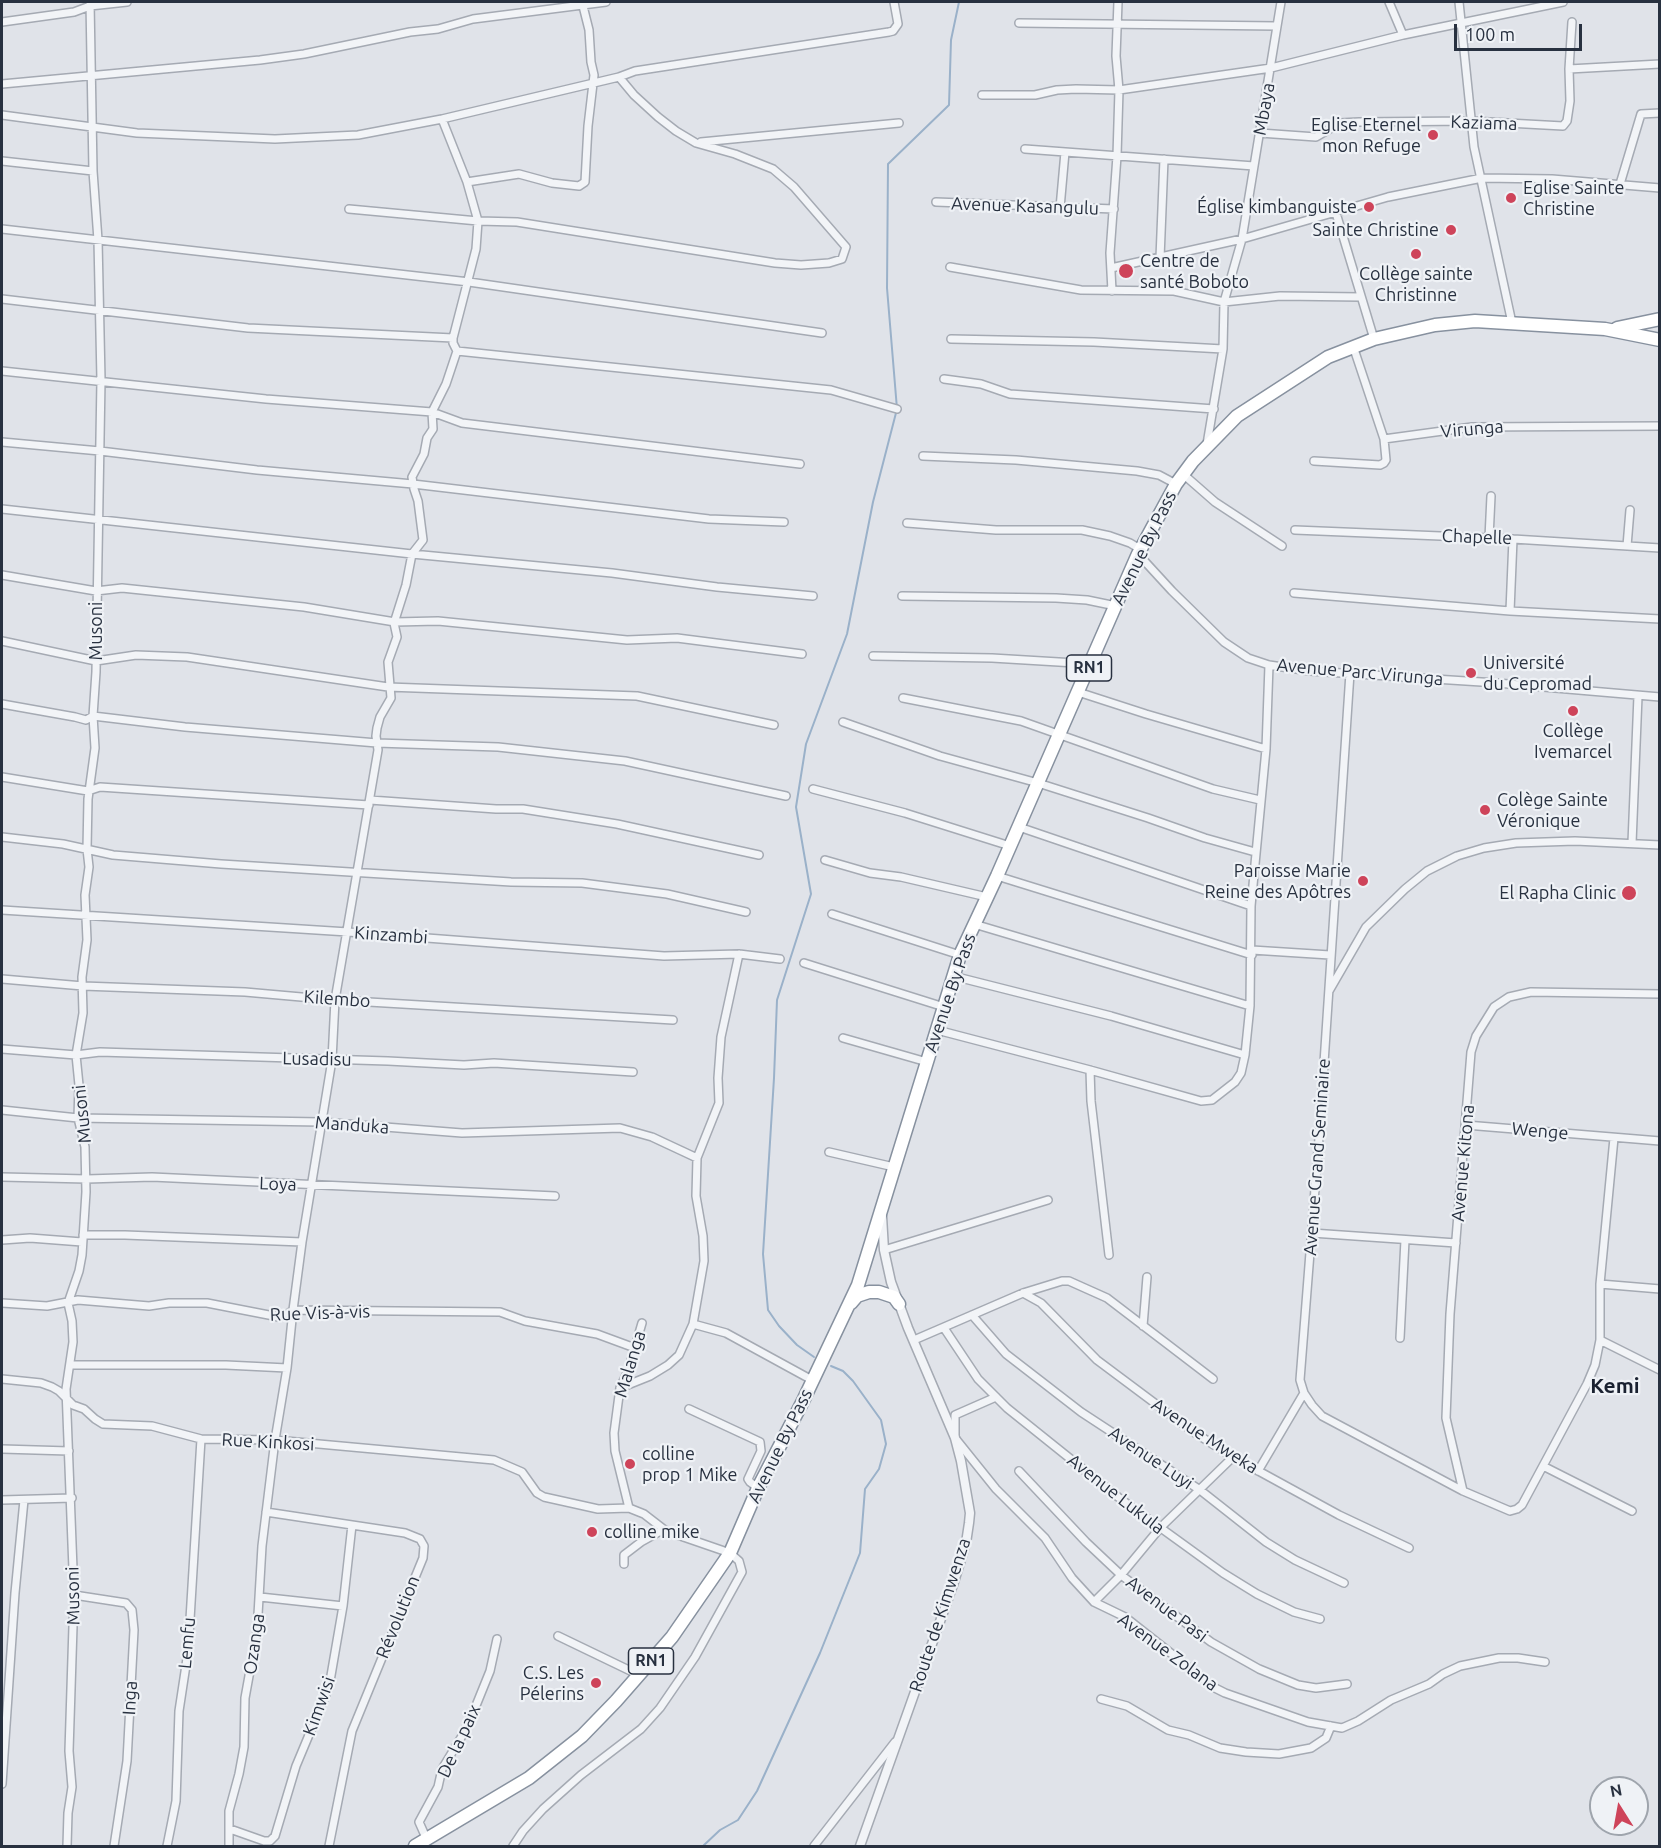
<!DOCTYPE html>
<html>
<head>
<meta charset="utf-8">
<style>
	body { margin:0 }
	#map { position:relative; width:1661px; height:1848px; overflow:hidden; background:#e0e3e9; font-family:Ubuntu,sans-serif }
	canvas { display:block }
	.frame { position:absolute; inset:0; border:3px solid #283140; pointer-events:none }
	.north { position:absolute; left:1589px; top:1776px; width:60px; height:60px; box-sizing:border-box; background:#eff2f6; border:2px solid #9fa5ad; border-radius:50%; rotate:349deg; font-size:16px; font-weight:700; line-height:24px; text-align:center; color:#283140 }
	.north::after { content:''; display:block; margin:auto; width:21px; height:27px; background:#ce445a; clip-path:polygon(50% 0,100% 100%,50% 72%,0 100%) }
	.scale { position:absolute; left:1454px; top:24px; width:128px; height:27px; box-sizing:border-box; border:3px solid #283140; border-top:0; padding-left:8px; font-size:18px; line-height:21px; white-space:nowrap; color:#283140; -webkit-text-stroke:4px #eff2f6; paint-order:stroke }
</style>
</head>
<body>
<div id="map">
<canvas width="1661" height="1848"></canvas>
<div class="frame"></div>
<div class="north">N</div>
<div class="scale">100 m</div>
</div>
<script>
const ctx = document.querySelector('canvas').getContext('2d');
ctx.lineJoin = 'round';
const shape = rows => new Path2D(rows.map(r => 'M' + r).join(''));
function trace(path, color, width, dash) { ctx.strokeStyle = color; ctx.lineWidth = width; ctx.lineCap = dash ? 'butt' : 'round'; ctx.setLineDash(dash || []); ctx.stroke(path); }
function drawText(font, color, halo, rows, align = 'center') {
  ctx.font = font + ' Ubuntu,sans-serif'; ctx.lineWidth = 4.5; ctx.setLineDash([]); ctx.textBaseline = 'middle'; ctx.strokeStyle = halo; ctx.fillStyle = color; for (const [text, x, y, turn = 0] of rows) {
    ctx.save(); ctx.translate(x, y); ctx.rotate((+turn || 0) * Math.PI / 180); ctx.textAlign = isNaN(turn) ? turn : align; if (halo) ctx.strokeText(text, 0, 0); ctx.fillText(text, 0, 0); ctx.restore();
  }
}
trace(shape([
	[814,1357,797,1345,779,1326,768,1310,763,1254,774,1078,777,1000,811,894,796,807,806,744,847,634,873,502,897,409,887,288,888,164,949,105,951,40,959,2],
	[703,1846,720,1830,738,1820,757,1791,820,1653,860,1553,865,1489,879,1469,886,1444,881,1420,853,1381,843,1371,831,1366]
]), '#9ab1c9', 2);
const minor = shape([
	[1389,2,1403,35],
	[1459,2,1474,147,1512,323],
	[2,22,74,12,90,6,127,2],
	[1019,23,1276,26],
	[1569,69,1572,22],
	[2,84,260,60,304,54,410,32,438,29,473,19,606,2],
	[982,95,1035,95,1057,90,1076,89,1119,90,1271,68,1403,35,1563,2],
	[2,115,137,133,275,139,358,135,442,119,619,77,635,71,889,32,893,31,898,24,894,2],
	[1260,133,1316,137,1340,123,1359,122,1471,121,1563,126,1567,121,1570,101,1569,69,1660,64],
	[701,142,899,123],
	[1025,149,1254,166],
	[2,161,93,171],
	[467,182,519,174,552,183,579,186,585,182,588,126,594,75,591,62,589,30,582,2],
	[1620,184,1641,114,1660,113],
	[936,202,1114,209],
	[1060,208,1065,152],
	[349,209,478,221,517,222,775,263,801,265,829,263,842,259,846,247,794,187,773,169,735,154,696,143,676,131,658,117,634,95,619,77],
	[1336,213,1374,339],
	[2,229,469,282,822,333],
	[1160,258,1164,159],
	[950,267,1081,290,1174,291,1224,302,1280,296,1361,297],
	[1111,268,1242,239,1388,197,1482,178,1552,179,1660,188],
	[1112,291,1110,253,1117,156,1119,90,1116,56,1118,2],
	[2,299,248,328,453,338],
	[951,339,1094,342,1223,349],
	[1353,346,1384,439,1472,427,1660,426],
	[457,351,831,390,897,409],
	[2,371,266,399,432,412,462,423,800,464],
	[944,379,981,384,1010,394,1214,409],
	[2,442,100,451,257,470,413,484,709,519,784,522],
	[1207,444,1223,349,1224,302,1242,239,1281,2],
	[923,456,1016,460,1137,471,1159,475,1176,484],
	[1314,461,1380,465,1384,463,1386,460,1384,439],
	[1183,474,1215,502,1282,546],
	[2,509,412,554,612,573,717,587,813,596],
	[907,523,996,530,1082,530,1110,536,1130,543,1140,549],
	[1295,530,1513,539,1660,548],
	[1489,538,1491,496],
	[1627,546,1630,510],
	[1138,554,1172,591,1224,642,1248,658,1269,665,1310,671,1497,683,1660,697],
	[2,575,96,591,122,588,304,607,395,622,438,621,627,640,677,638,802,654],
	[1294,593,1510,611,1660,619],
	[902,596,1056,598,1087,600,1116,606],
	[1510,611,1513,539],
	[2,641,96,661,136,655,187,657,388,687,637,696,774,725],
	[873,656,992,658,1092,664],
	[1350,673,1319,1138,1300,1380,1304,1393,1312,1405,1322,1416,1463,1491,1510,1511,1517,1509,1522,1505,1587,1384,1595,1365,1600,1340,1600,1284,1614,1138],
	[1078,692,1146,714,1266,749],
	[903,698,1021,721,1213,789,1260,800],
	[2,704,75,717,86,720,93,716,185,727,377,743,498,747,625,761,786,796],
	[843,722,940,756,1038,783,1148,818,1205,838,1255,852],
	[2,777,88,791,100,787,369,805],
	[813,789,905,813,1010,846],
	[370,800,496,809,523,809,617,824,759,855],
	[1019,827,1251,906],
	[2,837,63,844,113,855,221,864,511,882,582,883,667,894,746,912],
	[1632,843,1638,696],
	[825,860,870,873,901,877,987,897],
	[997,876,1252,955],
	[2,910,348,932,664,956,739,954,780,959],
	[832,914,960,955],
	[974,924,1250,1006],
	[1252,950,1330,955],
	[804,963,944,1007],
	[953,976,1111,1016,1245,1055],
	[2,979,83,986,245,992,335,1000,673,1020],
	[1329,991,1366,927,1405,889,1427,871,1457,856,1484,848,1516,843,1575,841,1660,845],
	[937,1030,1090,1070,1201,1101,1212,1100,1235,1082,1241,1073,1245,1055,1250,1006,1251,906,1266,749,1269,665],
	[843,1038,927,1062],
	[2,1049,76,1055,100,1052,388,1061,464,1065,494,1063,633,1072],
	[1090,1070,1091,1101,1109,1255],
	[2,1110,78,1118,321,1122,462,1133,620,1128,652,1137,697,1158],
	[1466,1125,1660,1141],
	[829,1152,894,1167],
	[2,1177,87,1179,152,1177,555,1196],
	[1312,1233,1456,1243],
	[83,1235,125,1235,302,1242],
	[2,1240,30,1238,82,1242],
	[884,1250,1048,1200],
	[1600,1284,1660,1289],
	[1023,1293,1041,1303,1097,1360,1192,1431,1233,1457,1339,1515,1409,1548],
	[2,1303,47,1306,78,1300,149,1306,169,1303,207,1303,279,1317,285,1316,293,1310,500,1312,525,1321,597,1334,635,1348],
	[972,1315,1006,1354,1081,1412,1200,1490,1266,1542,1295,1560,1344,1583],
	[693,1324,726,1333,812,1380],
	[1143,1326,1147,1277],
	[944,1328,978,1379,1007,1408,1118,1497,1223,1573,1257,1594,1294,1612,1320,1619],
	[1400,1338,1405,1240],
	[914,1340,1023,1293,1062,1281,1069,1281,1107,1298,1213,1379],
	[1600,1340,1660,1370],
	[70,1365,226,1365,287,1368],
	[2,1379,41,1383,52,1387,59,1391,73,1405,84,1409,95,1419,103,1424,152,1426,201,1439,275,1440,494,1460,522,1472,537,1493,544,1497,598,1509,629,1508],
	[620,1388,650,1376,668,1365,679,1355,693,1324,704,1261,703,1236,696,1196,697,1158,719,1103,718,1078,721,1037,739,954],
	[996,1397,955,1415,955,1438,996,1489,1045,1538,1072,1578,1094,1602,1125,1617,1215,1688,1225,1693,1308,1722,1342,1728,1358,1721,1391,1700,1429,1684,1443,1674,1460,1666,1499,1658,1518,1658,1545,1662],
	[689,1409,760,1442,761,1451,748,1479,750,1482,758,1488],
	[2,1449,69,1451],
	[1543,1466,1632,1511],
	[1019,1471,1086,1542,1121,1575,1211,1642,1259,1669,1298,1685,1316,1688,1347,1684],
	[1258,1471,1304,1393],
	[1463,1491,1446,1418,1450,1314,1471,1052,1476,1036,1494,1007,1509,997,1531,992,1660,994],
	[2,1500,72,1498],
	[266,1512,405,1533,420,1539,424,1546,423,1558,352,1731,329,1846],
	[624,1564,624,1555,641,1542,659,1532,666,1531],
	[74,1595,126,1603,132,1610,134,1630,127,1761,114,1846],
	[260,1597,343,1606],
	[1094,1602,1121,1575,1160,1528,1233,1457],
	[558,1636,639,1675],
	[1101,1699,1127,1706,1168,1730,1189,1735,1220,1748,1246,1752,1279,1754,1311,1748,1326,1738,1331,1726],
	[2,1784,15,1593,24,1500],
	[230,1829,264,1841,270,1841,275,1836,296,1766,329,1687,343,1606,352,1525],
	[427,1840,419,1822,438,1787,442,1769,462,1736,473,1713,490,1671,497,1639],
	[67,1846,68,1813,72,1787,69,1751,74,1595,66,1389,73,1342,72,1321,68,1303,79,1271,82,1255,86,1192,85,1147,78,1118,79,1085,76,1055,83,1013,82,977,87,940,85,895,89,867,87,849,88,799,95,748,93,716,96,672,101,380,98,240,93,171,90,2],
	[167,1846,176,1801,179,1711,188,1652,201,1439],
	[229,1846,229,1811,239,1774,244,1747,245,1698,257,1632,262,1546,275,1440,287,1368,293,1310,302,1242,332,1060,335,1000,378,750,376,736,377,728,380,717,391,698,388,662,397,637,394,623,406,585,412,554,423,540,418,501,414,489,412,477,424,454,427,438,433,429,432,412,446,384,457,351,453,343,453,338,476,249,478,221,467,182,442,119],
	[513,1846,523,1831,543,1809,581,1775,641,1729,660,1708,695,1657,742,1572,739,1561,730,1553,666,1531,644,1514,629,1508,615,1451,614,1433,620,1388,628,1371,642,1323],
	[814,1846,895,1742]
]);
const tertiary = shape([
	[860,1846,953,1585,966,1543,969,1523,970,1513,961,1461,955,1438,908,1328,891,1282,884,1250,882,1216]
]);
const trunk = shape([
	[1617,328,1660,319],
	[851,1303,857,1296,869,1292,879,1292,894,1297,899,1304],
	[415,1846,529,1778,582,1736,616,1701,672,1637,730,1553,758,1488,803,1401,858,1285,960,955,997,876,1138,554,1176,484,1193,461,1237,416,1328,357,1374,339,1435,325,1475,321,1605,329,1660,340]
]);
trace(minor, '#a5aab3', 10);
trace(tertiary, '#a5aab3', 11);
trace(trunk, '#87919f', 15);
trace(minor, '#f2f4f7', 7);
trace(tertiary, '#f2f4f7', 8);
trace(trunk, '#fff', 12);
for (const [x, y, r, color] of [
	[1433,135,6,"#ce445a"],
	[1511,198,6,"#ce445a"],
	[1369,207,6,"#ce445a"],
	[1451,230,6,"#ce445a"],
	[1416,254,6,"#ce445a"],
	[1126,271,8,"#ce445a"],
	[1471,673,6,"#ce445a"],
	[1573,711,6,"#ce445a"],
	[1485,810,6,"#ce445a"],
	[1363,881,6,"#ce445a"],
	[1629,893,8,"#ce445a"],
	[630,1464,6,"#ce445a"],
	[592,1532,6,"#ce445a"],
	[596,1683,6,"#ce445a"]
]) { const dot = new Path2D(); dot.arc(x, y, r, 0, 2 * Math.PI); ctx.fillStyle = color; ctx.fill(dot); trace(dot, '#eff2f6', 2); }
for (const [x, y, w] of [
	[1089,668,45],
	[651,1661,45]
]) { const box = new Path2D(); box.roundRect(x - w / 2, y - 13, w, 26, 4.5); ctx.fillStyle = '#eff2f6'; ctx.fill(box); trace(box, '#283140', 1.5); }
drawText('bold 16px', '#283140', null, [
	["RN1",1089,668],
	["RN1",651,1661]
]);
drawText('18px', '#283140', '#eff2f6', [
	["Mbaya",1264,109,-80],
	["Kaziama",1484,123,2],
	["Avenue Kasangulu",1025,206,2],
	["Virunga",1472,429,-5],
	["Chapelle",1477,537,2],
	["Avenue By Pass",1144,548,-64],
	["Musoni",96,631,-90],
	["Avenue Parc Virunga",1360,672,5],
	["Kinzambi",391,935,4],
	["Avenue By Pass",950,993,-71],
	["Kilembo",337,999,4],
	["Lusadisu",317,1059,1],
	["Musoni",82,1114,-96],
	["Manduka",352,1125,4],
	["Wenge",1540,1131,5],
	["Avenue Grand Seminaire",1317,1157,-86],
	["Avenue Kitona",1463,1163,-85],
	["Loya",278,1184,2],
	["Rue Vis-à-vis",320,1313,-2],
	["Malanga",630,1364,-73],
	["Avenue Mweka",1205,1436,33],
	["Rue Kinkosi",268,1442,3],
	["Avenue By Pass",780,1446,-64],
	["Avenue Luyi",1151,1458,34],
	["Avenue Lukula",1116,1494,38],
	["Musoni",73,1596,-91],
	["Avenue Pasi",1167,1609,37],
	["Route de Kimwenza",940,1615,-72],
	["Révolution",398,1617,-68],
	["Lemfu",187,1643,-85],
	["Ozanga",254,1644,-82],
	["Avenue Zolana",1168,1652,36],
	["Inga",130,1698,-87],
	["Kimwisi",319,1706,-70],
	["De la paix",459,1741,-65]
]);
drawText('18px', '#283140', '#eff2f6', [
	["Eglise Eternel",1421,125],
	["mon Refuge",1421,146],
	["Eglise Sainte",1523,188,"left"],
	["Christine",1523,209,"left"],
	["Église kimbanguiste",1357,207],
	["Sainte Christine",1439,230],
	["Centre de",1140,261,"left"],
	["santé Boboto",1140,282,"left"],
	["Collège sainte",1416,274,"center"],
	["Christinne",1416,295,"center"],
	["Université",1483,663,"left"],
	["du Cepromad",1483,684,"left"],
	["Collège",1573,731,"center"],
	["Ivemarcel",1573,752,"center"],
	["Colège Sainte",1497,800,"left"],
	["Véronique",1497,821,"left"],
	["Paroisse Marie",1351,871],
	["Reine des Apôtres",1351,892],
	["El Rapha Clinic",1616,893],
	["colline",642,1454,"left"],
	["prop 1 Mike",642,1475,"left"],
	["colline mike",604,1532,"left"],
	["C.S. Les",584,1673],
	["Pélerins",584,1694]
], 'right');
drawText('bold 21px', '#1b2231', '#eff2f6', [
	["Kemi",1615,1386]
]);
</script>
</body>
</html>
